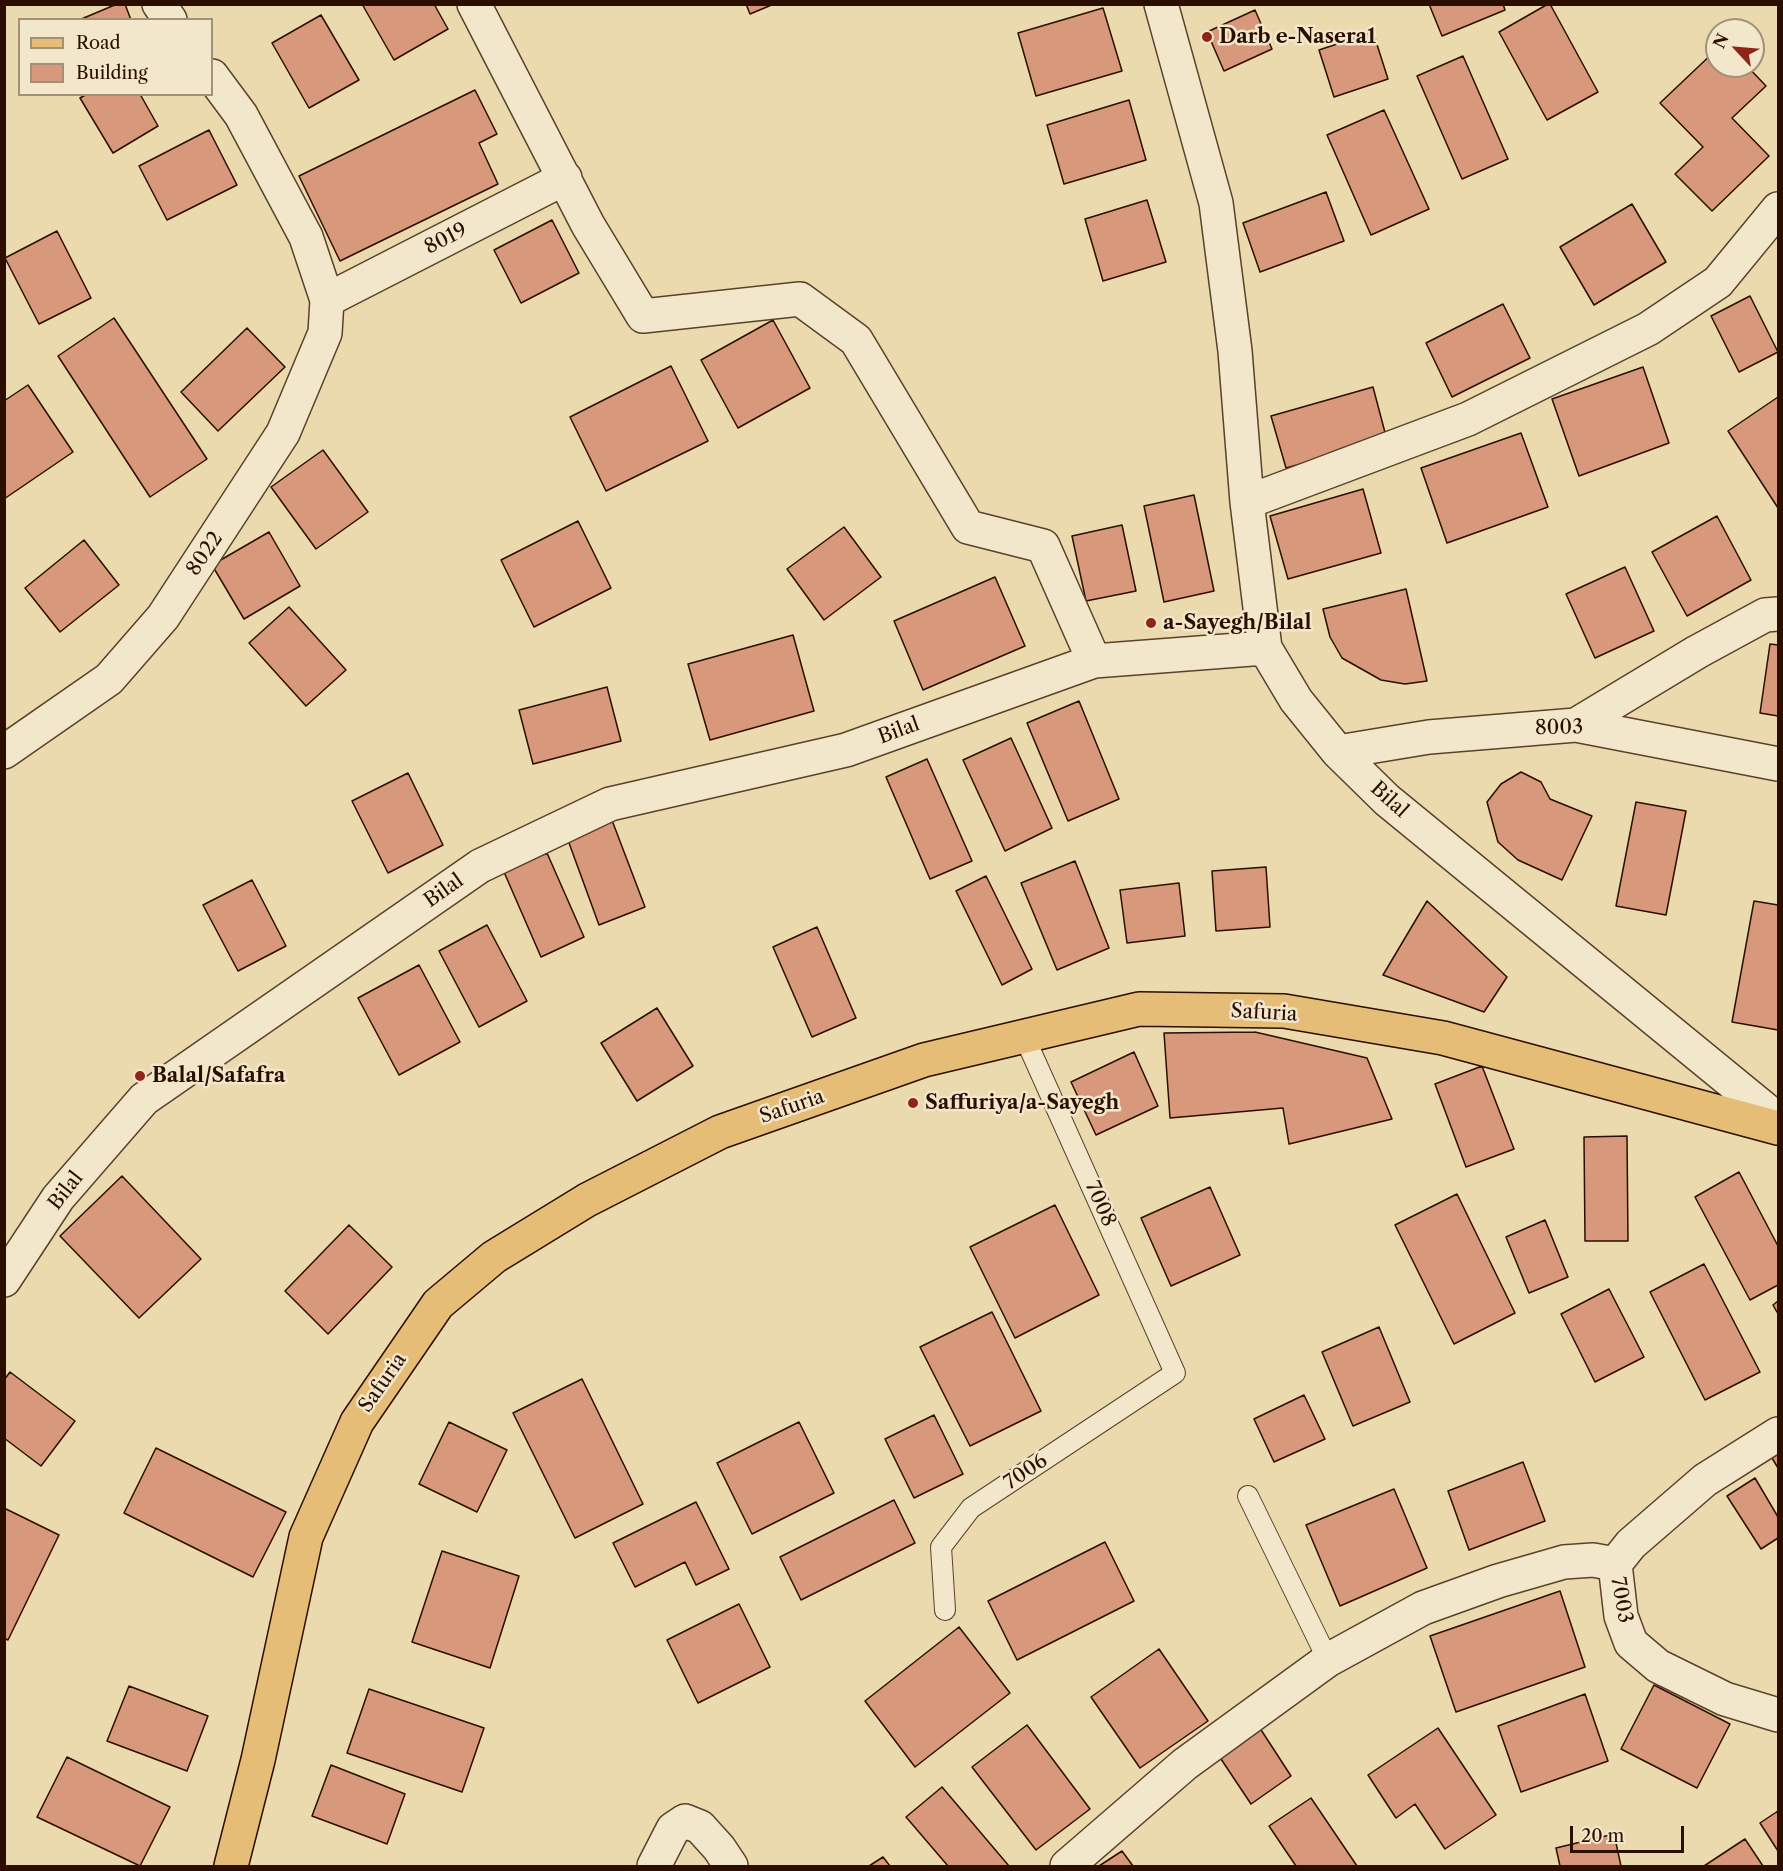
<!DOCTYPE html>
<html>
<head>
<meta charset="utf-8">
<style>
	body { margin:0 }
	#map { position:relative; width:1783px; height:1871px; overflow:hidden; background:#ebdaad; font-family:"Libre Caslon Text",serif }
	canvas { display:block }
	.frame { position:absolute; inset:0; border:6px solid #2b0e00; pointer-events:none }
	.legend { position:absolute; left:18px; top:18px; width:195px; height:78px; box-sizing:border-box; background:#f2e7ca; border:2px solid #a29079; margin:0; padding:8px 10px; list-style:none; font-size:18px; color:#2b0e00 }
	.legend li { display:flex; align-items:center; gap:12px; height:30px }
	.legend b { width:30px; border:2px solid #a29079 }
	.north { position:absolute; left:1705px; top:18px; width:60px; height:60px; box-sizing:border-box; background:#f2e7ca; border:2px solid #a29079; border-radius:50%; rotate:296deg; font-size:16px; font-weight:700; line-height:24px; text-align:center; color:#2b0e00 }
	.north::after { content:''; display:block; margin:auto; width:21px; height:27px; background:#8f2418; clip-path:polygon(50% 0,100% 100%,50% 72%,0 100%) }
	.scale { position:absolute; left:1570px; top:1826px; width:114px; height:27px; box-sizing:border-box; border:3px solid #2b0e00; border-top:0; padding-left:8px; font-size:18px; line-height:21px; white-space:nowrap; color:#2b0e00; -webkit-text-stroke:4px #f2e7ca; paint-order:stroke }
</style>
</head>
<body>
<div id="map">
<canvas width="1783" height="1871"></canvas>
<div class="frame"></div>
<ul class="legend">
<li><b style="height:8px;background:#e6bd76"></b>Road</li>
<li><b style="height:16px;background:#d8987b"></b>Building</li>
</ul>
<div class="north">N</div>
<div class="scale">20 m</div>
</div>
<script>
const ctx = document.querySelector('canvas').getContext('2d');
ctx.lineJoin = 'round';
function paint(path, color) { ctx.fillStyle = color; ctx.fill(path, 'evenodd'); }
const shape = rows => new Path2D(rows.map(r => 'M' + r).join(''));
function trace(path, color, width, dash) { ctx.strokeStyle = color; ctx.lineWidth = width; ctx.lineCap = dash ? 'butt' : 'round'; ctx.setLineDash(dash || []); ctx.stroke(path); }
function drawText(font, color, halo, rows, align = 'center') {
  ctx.font = font + ' "Libre Caslon Text",serif'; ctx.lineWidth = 5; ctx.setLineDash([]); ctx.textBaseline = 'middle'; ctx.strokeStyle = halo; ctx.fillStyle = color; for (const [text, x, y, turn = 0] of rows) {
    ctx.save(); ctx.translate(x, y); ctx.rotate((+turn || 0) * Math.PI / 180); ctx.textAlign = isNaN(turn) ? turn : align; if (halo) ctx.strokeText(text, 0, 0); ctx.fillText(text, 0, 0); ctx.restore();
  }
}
const building = shape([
	[117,4,125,4,131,20,79,20,117,4],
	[362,4,434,4,448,29,394,60,362,4],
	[746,4,774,4,750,14,746,4],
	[1429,4,1503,4,1505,10,1442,36,1429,4],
	[1548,4,1550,4,1598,92,1547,120,1499,32,1548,4],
	[1103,8,1122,71,1036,96,1018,33,1103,8],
	[1255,10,1272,49,1224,71,1207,32,1255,10],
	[321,15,359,80,309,108,272,43,321,15],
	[1373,32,1388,79,1334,97,1319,50,1373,32],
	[1717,49,1717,66,1747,66,1766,86,1732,118,1769,156,1712,211,1675,174,1703,147,1660,103,1717,49],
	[1463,56,1508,159,1462,179,1417,76,1463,56],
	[475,90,497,134,479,143,498,184,340,261,299,176,475,90],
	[87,94,140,94,158,126,113,153,80,98,87,94],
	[1129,100,1146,160,1064,184,1047,125,1129,100],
	[1384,110,1429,209,1371,235,1327,135,1384,110],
	[209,130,237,185,167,220,139,166,209,130],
	[1326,192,1344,241,1260,272,1243,223,1326,192],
	[1147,200,1166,262,1103,281,1085,219,1147,200],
	[1632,204,1666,262,1594,305,1560,247,1632,204],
	[552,220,579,273,521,303,494,250,552,220],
	[57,231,91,298,39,324,5,258,57,231],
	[1750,296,1778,352,1739,372,1711,316,1750,296],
	[1503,304,1530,358,1452,397,1426,343,1503,304],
	[114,318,207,459,150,497,58,356,114,318],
	[773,320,810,388,738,428,701,360,773,320],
	[247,328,285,367,218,431,181,392,247,328],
	[671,366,708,441,606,491,570,417,671,366],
	[1643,367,1669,443,1579,476,1552,399,1643,367],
	[28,385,73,452,4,499,4,401,28,385],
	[1373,387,1387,440,1286,468,1271,416,1373,387],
	[1778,397,1778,508,1728,431,1778,397],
	[1521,433,1548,507,1447,543,1421,468,1521,433],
	[323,450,368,512,316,549,271,487,323,450],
	[1363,489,1381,553,1288,579,1270,516,1363,489],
	[1194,495,1214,591,1164,602,1144,506,1194,495],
	[1717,516,1751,580,1687,616,1652,552,1717,516],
	[578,521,611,588,534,627,501,560,578,521],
	[1122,525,1136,591,1086,601,1072,536,1122,525],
	[844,527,881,577,824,620,787,569,844,527],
	[269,532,300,586,244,619,212,565,269,532],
	[84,540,119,585,60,632,25,588,84,540],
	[1625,567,1654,631,1595,658,1566,594,1625,567],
	[995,577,1025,646,923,690,894,621,995,577],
	[1406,589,1427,681,1405,684,1381,680,1342,658,1330,637,1323,609,1406,589],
	[289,607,346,670,306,706,249,643,289,607],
	[793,635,814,711,710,740,688,664,793,635],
	[1770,644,1778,645,1778,716,1760,713,1770,644],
	[607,687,621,741,533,764,519,710,607,687],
	[1079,701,1119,799,1068,821,1027,723,1079,701],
	[1011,738,1052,828,1005,851,963,760,1011,738],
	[927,759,972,861,930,879,886,777,927,759],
	[1521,772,1541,782,1550,799,1592,816,1562,880,1518,860,1498,842,1487,802,1501,784,1521,772],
	[408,773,443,845,388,873,352,801,408,773],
	[1636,802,1686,811,1666,915,1616,906,1636,802],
	[610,815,645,907,599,925,565,832,610,815],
	[547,853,584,937,541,957,504,872,547,853],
	[1075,861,1109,948,1057,970,1021,883,1075,861],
	[1266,867,1270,927,1216,931,1212,871,1266,867],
	[986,876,1032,969,1002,985,956,891,986,876],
	[252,880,286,946,238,971,203,905,252,880],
	[1179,883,1185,936,1127,943,1120,890,1179,883],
	[1427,901,1507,977,1484,1012,1383,975,1427,901],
	[1754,901,1778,905,1778,1030,1732,1022,1754,901],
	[487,925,527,1001,479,1027,439,951,487,925],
	[817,927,856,1018,812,1037,773,947,817,927],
	[419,965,460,1042,399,1075,358,998,419,965],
	[657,1008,693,1066,637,1101,601,1043,657,1008],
	[1255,1032,1367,1058,1392,1119,1289,1144,1283,1108,1170,1118,1164,1033,1255,1032],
	[1134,1052,1158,1106,1096,1135,1071,1082,1134,1052],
	[1482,1066,1514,1149,1466,1167,1435,1084,1482,1066],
	[1627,1136,1628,1241,1585,1241,1584,1137,1627,1136],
	[1739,1172,1778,1246,1778,1285,1750,1300,1695,1197,1739,1172],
	[122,1176,201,1259,139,1318,60,1236,122,1176],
	[1210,1187,1240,1255,1171,1286,1141,1218,1210,1187],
	[1457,1194,1515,1313,1454,1344,1395,1225,1457,1194],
	[1055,1205,1099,1295,1015,1338,970,1247,1055,1205],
	[1545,1220,1568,1277,1529,1293,1506,1237,1545,1220],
	[349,1225,392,1267,328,1334,285,1291,349,1225],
	[1704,1264,1760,1372,1705,1400,1650,1292,1704,1264],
	[1609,1289,1644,1357,1595,1382,1561,1314,1609,1289],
	[1778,1301,1778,1314,1773,1305,1778,1301],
	[992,1312,1041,1411,970,1446,920,1347,992,1312],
	[1379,1327,1410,1402,1353,1426,1322,1352,1379,1327],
	[10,1372,75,1421,41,1466,4,1438,4,1380,10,1372],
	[582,1379,643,1504,575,1538,513,1413,582,1379],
	[1304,1395,1325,1439,1274,1462,1254,1419,1304,1395],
	[934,1415,963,1474,914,1498,885,1439,934,1415],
	[449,1422,507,1450,477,1512,419,1484,449,1422],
	[799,1422,834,1493,752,1534,717,1463,799,1422],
	[156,1448,286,1512,253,1577,124,1513,156,1448],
	[1778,1454,1778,1468,1772,1458,1778,1454],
	[1523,1462,1545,1521,1469,1550,1448,1491,1523,1462],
	[1755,1478,1778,1517,1778,1538,1761,1549,1727,1496,1755,1478],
	[1394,1489,1427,1568,1340,1606,1306,1525,1394,1489],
	[894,1500,915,1543,801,1600,780,1557,894,1500],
	[696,1502,729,1569,696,1585,685,1562,635,1587,613,1543,696,1502],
	[4,1508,59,1535,8,1640,4,1638,4,1508],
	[1105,1542,1134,1601,1017,1660,988,1601,1105,1542],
	[442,1551,519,1576,490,1668,412,1642,442,1551],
	[1560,1591,1585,1667,1456,1712,1430,1636,1560,1591],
	[739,1604,770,1667,698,1703,667,1640,739,1604],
	[959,1627,1010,1693,915,1767,865,1701,959,1627],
	[1159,1649,1208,1721,1140,1768,1091,1697,1159,1649],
	[1654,1685,1730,1724,1697,1788,1621,1749,1654,1685],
	[129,1686,208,1716,187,1771,107,1741,129,1686],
	[369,1689,484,1728,462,1792,347,1753,369,1689],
	[1585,1694,1608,1761,1521,1792,1498,1726,1585,1694],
	[1254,1719,1291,1776,1251,1804,1213,1747,1254,1719],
	[1027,1725,1090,1809,1036,1850,972,1767,1027,1725],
	[1438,1728,1496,1815,1445,1849,1415,1804,1396,1818,1368,1775,1438,1728],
	[67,1757,170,1807,140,1866,37,1817,67,1757],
	[331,1765,405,1794,387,1844,312,1816,331,1765],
	[942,1787,1009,1866,948,1866,906,1817,942,1787],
	[1311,1798,1357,1866,1296,1866,1269,1826,1311,1798],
	[1778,1811,1778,1851,1760,1823,1778,1811],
	[1614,1834,1621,1866,1560,1866,1556,1848,1614,1834],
	[1745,1839,1763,1866,1704,1866,1745,1839],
	[1122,1851,1133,1866,1099,1866,1122,1851],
	[883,1857,890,1866,869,1866,883,1857]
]);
paint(building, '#d8987b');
trace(building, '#2b0e00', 1.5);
const lane = shape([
	[1248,1496,1328,1660],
	[945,1610,941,1547,971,1508,1175,1373,1024,1036]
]);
const street = shape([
	[159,4,170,20],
	[474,4,588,225,643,316,800,299,856,340,968,527,1043,546,1094,661],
	[1161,4,1216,203,1235,351,1247,502,1265,648],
	[327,300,565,178],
	[1247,502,1468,419,1648,329,1718,282,1778,209],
	[1576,725,1697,652,1765,615,1778,614],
	[4,752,109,679,163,617,283,433,325,333,327,300,306,237,241,115,212,76],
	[1338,752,1429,737,1576,725,1778,764],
	[4,1280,58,1198,144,1099,480,866,610,804,846,750,1094,661,1265,648,1296,700,1338,752,1387,800,1778,1120],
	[1778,1434,1705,1480,1631,1544,1615,1564,1621,1616,1631,1643,1658,1666,1725,1699,1778,1715],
	[654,1866,673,1829,685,1821,700,1827,719,1848,731,1866],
	[1067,1866,1185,1764,1328,1660,1423,1608,1498,1581,1564,1562,1593,1560,1615,1564]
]);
const primary = shape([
	[231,1866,258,1760,306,1537,357,1422,438,1304,494,1257,587,1200,720,1132,924,1060,1139,1009,1284,1011,1443,1038,1778,1128]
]);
trace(lane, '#5b412b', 22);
trace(street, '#5b412b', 36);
trace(primary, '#2b0e00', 36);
trace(lane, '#f2e7ca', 20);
trace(street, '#f2e7ca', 33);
trace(primary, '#e6bd76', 33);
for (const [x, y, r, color] of [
	[1207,37,6,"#8f2418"],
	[1151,623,6,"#8f2418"],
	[140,1076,6,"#8f2418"],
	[913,1103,6,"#8f2418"]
]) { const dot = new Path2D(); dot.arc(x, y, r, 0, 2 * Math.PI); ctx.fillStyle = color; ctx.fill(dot); trace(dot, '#f2e7ca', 2); }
drawText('bold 20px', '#2b0e00', '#f2e7ca', [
	["Darb e-Nasera1",1219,37],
	["a-Sayegh/Bilal",1163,623],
	["Balal/Safafra",152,1076],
	["Saffuriya/a-Sayegh",925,1103]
], 'left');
drawText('20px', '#2b0e00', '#f2e7ca', [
	["8019",446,239,-27],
	["8022",205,554,-56],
	["8003",1559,728,-1],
	["Bilal",899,731,-20],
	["Bilal",1389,800,42],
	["Bilal",444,891,-35],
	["Safuria",1264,1013,3],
	["Safuria",792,1107,-19],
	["Bilal",66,1191,-52],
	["7008",1100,1204,66],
	["Safuria",383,1383,-55],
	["7006",1026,1472,-34],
	["7003",1621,1600,80]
]);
</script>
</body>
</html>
